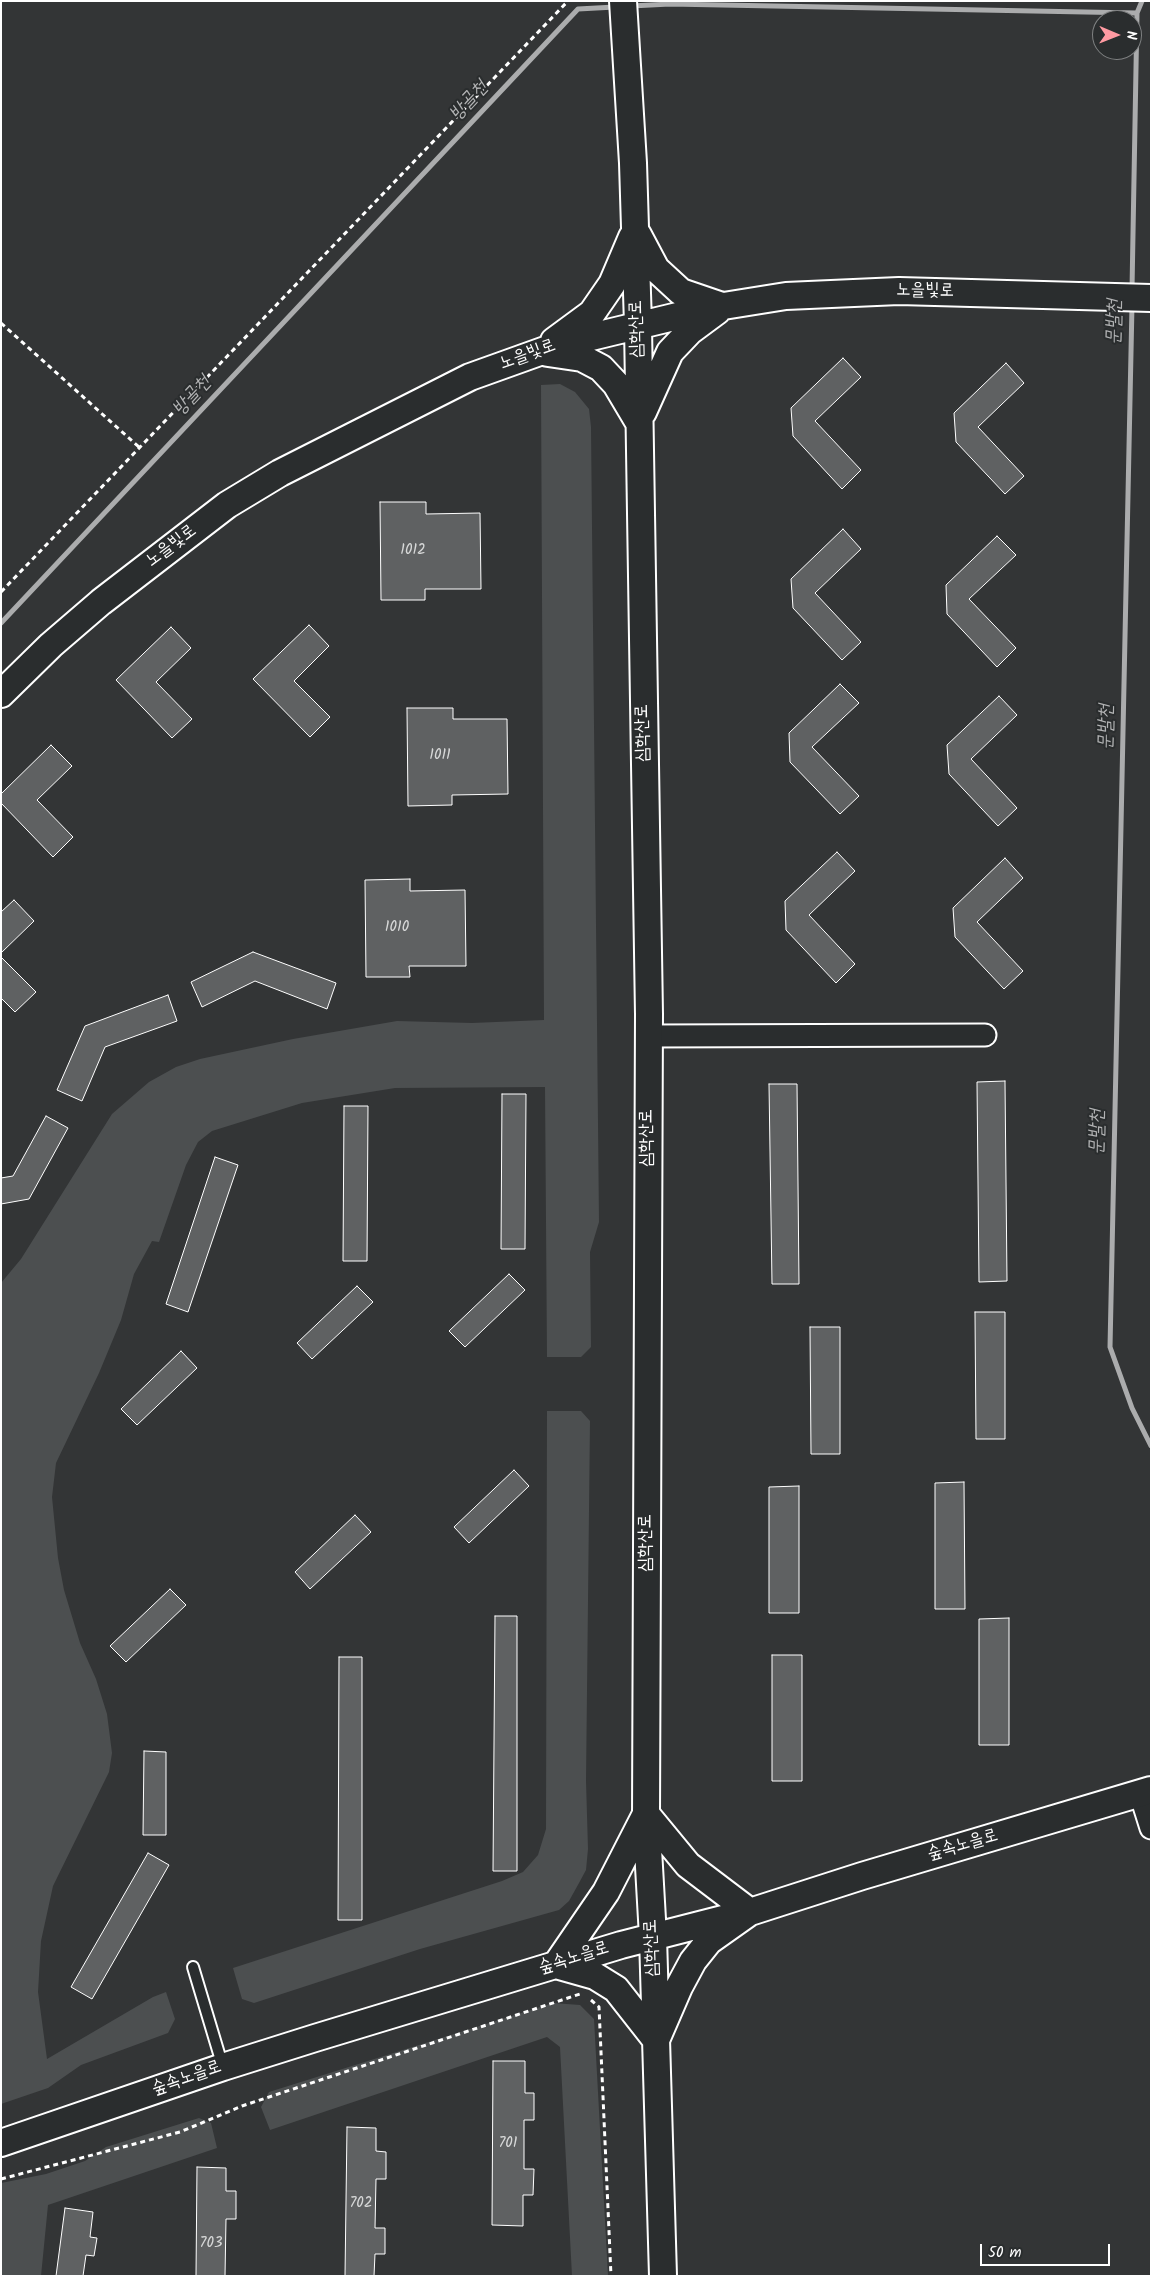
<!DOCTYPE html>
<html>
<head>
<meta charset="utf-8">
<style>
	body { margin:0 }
	#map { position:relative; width:1152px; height:2277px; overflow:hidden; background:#333536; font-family:Kalam,sans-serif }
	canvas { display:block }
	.frame { position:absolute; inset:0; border:2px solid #fff; pointer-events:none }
	.north { position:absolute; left:1092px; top:10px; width:50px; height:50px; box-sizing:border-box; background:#2a2d2e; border:1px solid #7f8182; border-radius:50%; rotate:91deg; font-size:14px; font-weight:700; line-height:20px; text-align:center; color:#fff }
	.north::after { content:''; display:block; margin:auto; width:18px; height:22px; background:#ff9aa2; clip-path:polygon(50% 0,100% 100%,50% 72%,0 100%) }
	.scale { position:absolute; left:980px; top:2244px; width:130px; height:22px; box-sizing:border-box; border:2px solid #fff; border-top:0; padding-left:6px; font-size:15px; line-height:18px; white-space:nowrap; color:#fff; -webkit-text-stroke:4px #2a2d2e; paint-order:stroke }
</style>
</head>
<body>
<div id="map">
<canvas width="1152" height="2277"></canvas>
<div class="frame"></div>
<div class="north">N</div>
<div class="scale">50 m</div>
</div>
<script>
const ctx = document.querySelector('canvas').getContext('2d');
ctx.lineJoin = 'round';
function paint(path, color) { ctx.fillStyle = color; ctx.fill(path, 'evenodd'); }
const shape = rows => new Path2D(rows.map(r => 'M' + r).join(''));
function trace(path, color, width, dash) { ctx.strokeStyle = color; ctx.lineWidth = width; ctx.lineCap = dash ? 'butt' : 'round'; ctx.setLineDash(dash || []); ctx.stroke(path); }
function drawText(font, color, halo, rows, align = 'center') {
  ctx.font = font + ' Kalam,"Poor Story",sans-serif'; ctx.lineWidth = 4; ctx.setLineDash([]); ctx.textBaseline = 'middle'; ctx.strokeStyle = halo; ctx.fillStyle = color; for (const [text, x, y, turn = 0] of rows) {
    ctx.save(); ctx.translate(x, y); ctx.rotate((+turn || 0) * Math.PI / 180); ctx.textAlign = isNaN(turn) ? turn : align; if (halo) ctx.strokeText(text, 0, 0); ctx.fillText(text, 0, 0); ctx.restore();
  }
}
paint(shape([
	[560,384,575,392,589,409,591,427,599,1222,590,1252,591,1347,581,1357,547,1357,545,1087,395,1088,302,1103,212,1131,198,1142,186,1165,159,1242,152,1241,134,1274,121,1320,99,1373,56,1463,52,1497,58,1558,64,1590,80,1643,96,1679,107,1714,112,1753,109,1772,53,1886,41,1941,38,1992,47,2059,153,1997,166,1992,175,2019,168,2033,81,2065,48,2088,1,2104,1,1283,21,1259,112,1114,149,1082,176,1067,200,1059,293,1039,397,1021,472,1023,544,1020,541,385],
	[547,1411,581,1411,590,1421,586,1781,588,1849,586,1870,579,1883,569,1901,559,1910,420,1949,254,2003,242,1999,233,1968,502,1881,523,1872,538,1855,546,1829],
	[553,2003,580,2005,594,2019,608,2276,572,2276,560,2047,547,2037,270,2130,261,2107,269,2092],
	[199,2118,211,2123,217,2148,48,2205,41,2276,1,2276,1,2183,46,2174,85,2161,106,2147]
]), '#4c4f50');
trace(shape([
	[631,6,670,4,1137,13],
	[1132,289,1137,13,1142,1],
	[1132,305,1110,1347,1132,1408,1151,1446],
	[1,623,578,9,615,7]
]), '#abacad', 5);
const building = shape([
	[843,358,861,377,815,421,861,470,842,489,793,436,791,408,843,358],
	[1006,363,1024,383,978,427,1024,476,1005,494,956,442,954,413,1006,363],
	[380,502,426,502,426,514,480,513,481,589,425,589,425,600,381,600,380,502],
	[843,529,861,549,815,593,861,642,842,660,793,608,791,579,843,529],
	[997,536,1016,555,969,599,1016,648,997,667,947,614,946,585,997,536],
	[309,625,329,646,294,681,330,717,310,737,253,679,309,625],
	[171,627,191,648,156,682,192,719,172,738,116,680,171,627],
	[840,684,859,703,812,747,859,796,840,814,790,762,789,733,840,684],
	[999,696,1017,715,971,759,1017,808,998,826,949,774,947,745,999,696],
	[407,708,453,708,453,719,507,719,508,794,452,795,452,805,408,806,407,708],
	[51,745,72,766,37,800,73,837,53,857,1,803,1,794,51,745],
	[837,852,855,871,809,915,855,964,836,983,786,930,785,901,837,852],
	[1005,858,1023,878,977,922,1023,971,1004,989,955,937,953,908,1005,858],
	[410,879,410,891,465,890,466,966,409,966,410,977,366,977,365,880,410,879],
	[14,900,34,921,1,953,1,912,14,900],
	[253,952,336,983,327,1009,255,981,202,1007,191,982,253,952],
	[1,957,36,992,15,1012,1,998,1,957],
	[168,995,177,1021,105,1047,82,1101,57,1090,85,1026,168,995],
	[1005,1081,1007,1281,979,1282,977,1082,1005,1081],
	[769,1084,797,1084,799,1284,772,1284,769,1084],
	[502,1094,526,1094,525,1249,501,1249,502,1094],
	[344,1106,368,1106,367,1261,343,1261,344,1106],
	[46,1116,68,1128,29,1199,1,1204,1,1178,13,1176,46,1116],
	[215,1157,238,1165,188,1312,166,1304,215,1157],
	[509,1274,525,1290,465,1347,449,1331,509,1274],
	[357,1286,373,1302,312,1359,297,1343,357,1286],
	[975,1312,1005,1312,1005,1439,976,1439,975,1312],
	[810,1327,840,1327,840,1454,811,1454,810,1327],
	[181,1351,197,1368,137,1425,121,1409,181,1351],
	[514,1470,529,1486,469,1543,454,1527,514,1470],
	[964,1482,965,1609,935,1609,935,1483,964,1482],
	[799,1486,799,1613,769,1613,769,1487,799,1486],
	[355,1515,371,1532,310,1589,295,1572,355,1515],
	[170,1589,186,1605,126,1662,110,1646,170,1589],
	[495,1616,517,1616,517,1871,493,1871,495,1616],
	[1009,1618,1009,1745,979,1745,979,1619,1009,1618],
	[772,1655,802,1655,802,1781,772,1781,772,1655],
	[339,1657,362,1657,362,1920,338,1920,339,1657],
	[144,1751,166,1752,166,1835,143,1835,144,1751],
	[148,1853,169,1865,92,1999,71,1987,148,1853],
	[493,2061,525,2061,525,2093,534,2093,534,2120,524,2120,524,2169,534,2169,533,2195,523,2195,523,2226,492,2225,493,2061],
	[347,2127,376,2128,376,2151,386,2152,386,2179,376,2179,375,2228,385,2228,385,2254,375,2254,374,2276,345,2276,347,2127],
	[197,2167,226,2168,226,2191,236,2191,236,2219,226,2219,225,2276,196,2276,197,2167],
	[65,2208,93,2212,90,2237,97,2238,94,2256,86,2255,83,2276,56,2276,65,2208]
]);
paint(building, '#5f6162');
trace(building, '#fff', 1);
const service = shape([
	[193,1967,223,2067]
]);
const minor = shape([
	[649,1036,985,1035],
	[1140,1793,1151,1828]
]);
const tertiary = shape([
	[623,1,633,163,638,325,649,1014,646,1814,653,1937,663,2276],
	[638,235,656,269,681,292,722,306],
	[554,341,592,313,612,284,632,237],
	[548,353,582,358,601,368,616,384,638,421],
	[643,412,670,352,690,331,717,311],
	[1,694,51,645,101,602,227,505,280,473,470,377,562,344,711,308,786,296,899,291,1151,298],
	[646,1814,688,1865,750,1912,709,1941,693,1961,679,1987,656,2040,616,1989,595,1976,556,1965,606,1892,646,1814],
	[1,2143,223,2067,315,2038,621,1945,750,1912,862,1876,1151,1790]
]);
trace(service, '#fff', 14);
trace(minor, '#fff', 25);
trace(tertiary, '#fff', 30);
trace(shape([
	[1,323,140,448],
	[1,592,568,1],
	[591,2000,599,2007,611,2276],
	[1,2179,180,2132,242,2106,580,1994]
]), '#fff', 3, [5, 4]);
trace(service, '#2a2d2e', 10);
trace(minor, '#2a2d2e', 21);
trace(tertiary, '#2a2d2e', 26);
drawText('15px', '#d7d8d8', null, [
	["1012",413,551],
	["1011",440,756],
	["1010",397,928],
	["701",508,2144],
	["702",361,2204],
	["703",211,2244]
]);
drawText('18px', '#fff', '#2a2d2e', [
	["노을빛로",925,292,1],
	["심학산로",638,329,-91],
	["노을빛로",528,356,-20],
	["노을빛로",172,547,-37],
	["심학산로",644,733,-91],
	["심학산로",648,1138,-90],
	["심학산로",647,1543,-90],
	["숲속노을로",963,1846,-16],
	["심학산로",653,1948,-92],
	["숲속노을로",574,1959,-17],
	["숲속노을로",187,2079,-19]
]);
drawText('italic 19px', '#b2b3b4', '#2a2d2e', [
	["방골천",470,102,-47],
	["문발천",1116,322,-89],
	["방골천",193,397,-47],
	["문발천",1108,727,-89],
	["문발천",1099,1132,-89]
]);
</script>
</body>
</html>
